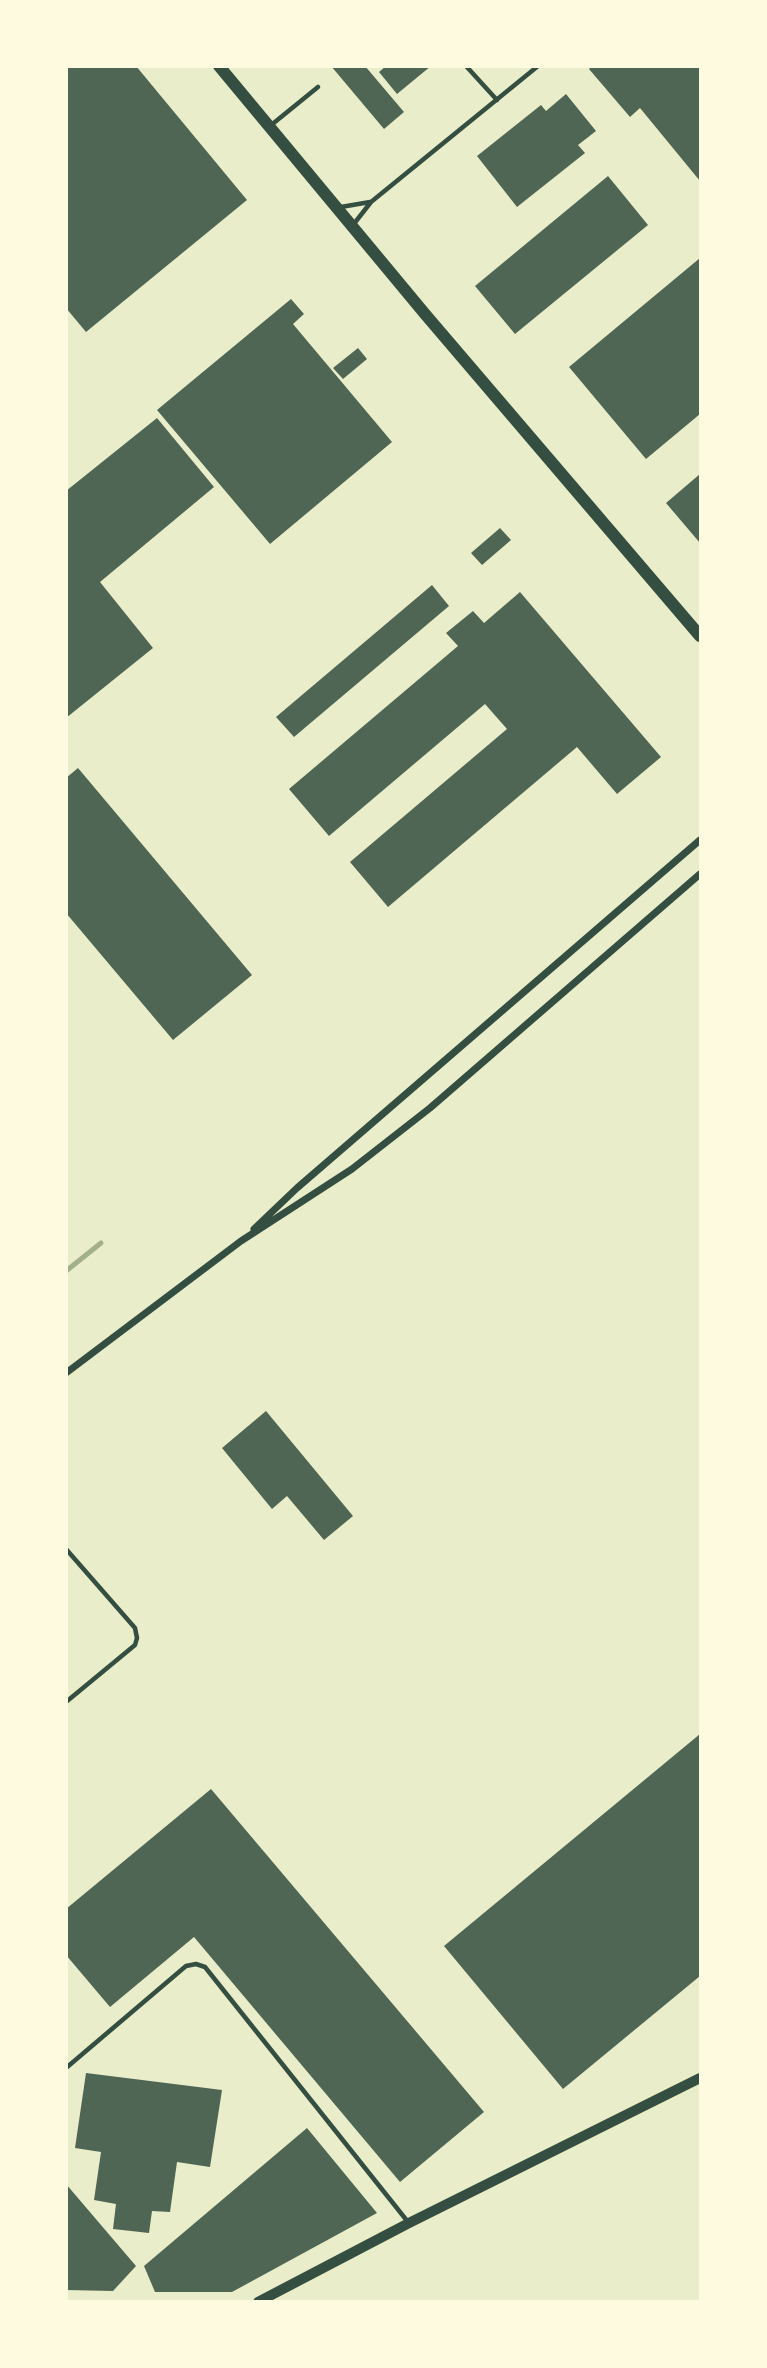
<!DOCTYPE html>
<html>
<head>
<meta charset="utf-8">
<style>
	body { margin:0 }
	#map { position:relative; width:767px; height:2368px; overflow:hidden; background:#e9edc9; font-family:"Noto Sans",sans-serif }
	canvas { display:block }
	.frame { position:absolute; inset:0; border:68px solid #fefae0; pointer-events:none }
</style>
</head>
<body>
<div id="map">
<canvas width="767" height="2368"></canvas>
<div class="frame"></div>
</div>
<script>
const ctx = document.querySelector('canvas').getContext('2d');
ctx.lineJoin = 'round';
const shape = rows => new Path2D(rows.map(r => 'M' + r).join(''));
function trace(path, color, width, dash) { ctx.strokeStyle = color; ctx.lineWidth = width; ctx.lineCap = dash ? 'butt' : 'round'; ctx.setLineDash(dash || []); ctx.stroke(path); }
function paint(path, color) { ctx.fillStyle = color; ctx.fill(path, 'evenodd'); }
trace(shape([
	[66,1271,101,1243]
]), '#a3b18a', 5);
paint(shape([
	[66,66,136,66,247,200,86,332,66,308],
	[331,66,365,66,404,112,384,129],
	[386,66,431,66,397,94,379,72],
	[592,66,700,66,700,181,640,108,630,117,589,69],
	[566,94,596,131,578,145,585,153,517,207,477,156,541,105,546,111],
	[608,176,648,225,515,334,475,286],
	[700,258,700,414,646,459,569,367],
	[291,299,304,314,293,324,392,442,270,544,157,410],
	[358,348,367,359,343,379,333,368],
	[157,418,214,487,100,582,153,648,66,718,66,491],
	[700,474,700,543,666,503],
	[500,528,511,540,482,565,471,553],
	[432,585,449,606,294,737,276,717],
	[520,592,661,757,617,794,577,747,388,907,350,862,507,729,485,704,329,836,289,789,458,646,446,633,473,611,484,623],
	[78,768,252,975,173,1040,66,913,66,778],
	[266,1411,353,1516,324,1540,287,1496,272,1509,222,1448],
	[700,1734,700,1976,563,2089,444,1946],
	[211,1789,484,2112,400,2182,194,1937,110,2007,66,1955,66,1909],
	[86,2073,222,2090,210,2167,177,2162,170,2212,152,2211,149,2233,113,2229,116,2204,94,2200,101,2152,75,2148],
	[307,2128,377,2213,232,2292,155,2292,144,2266],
	[66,2184,136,2266,113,2291,66,2290]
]), '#4f6655');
trace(shape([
	[466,66,497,100],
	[270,126,318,87],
	[341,207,370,202],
	[353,225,371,202,538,66],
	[66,1549,135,1628,137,1638,135,1645,66,1702],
	[66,2068,186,1966,196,1964,205,1967,408,2222]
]), '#344e41', 4.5);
trace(shape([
	[254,1229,297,1188,700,840],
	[66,1373,241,1241,352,1169,430,1108,700,874]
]), '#344e41', 7);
trace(shape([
	[258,2302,409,2223,700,2078]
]), '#344e41', 10);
trace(shape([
	[219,66,425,314,700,636]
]), '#344e41', 12);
</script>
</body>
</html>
